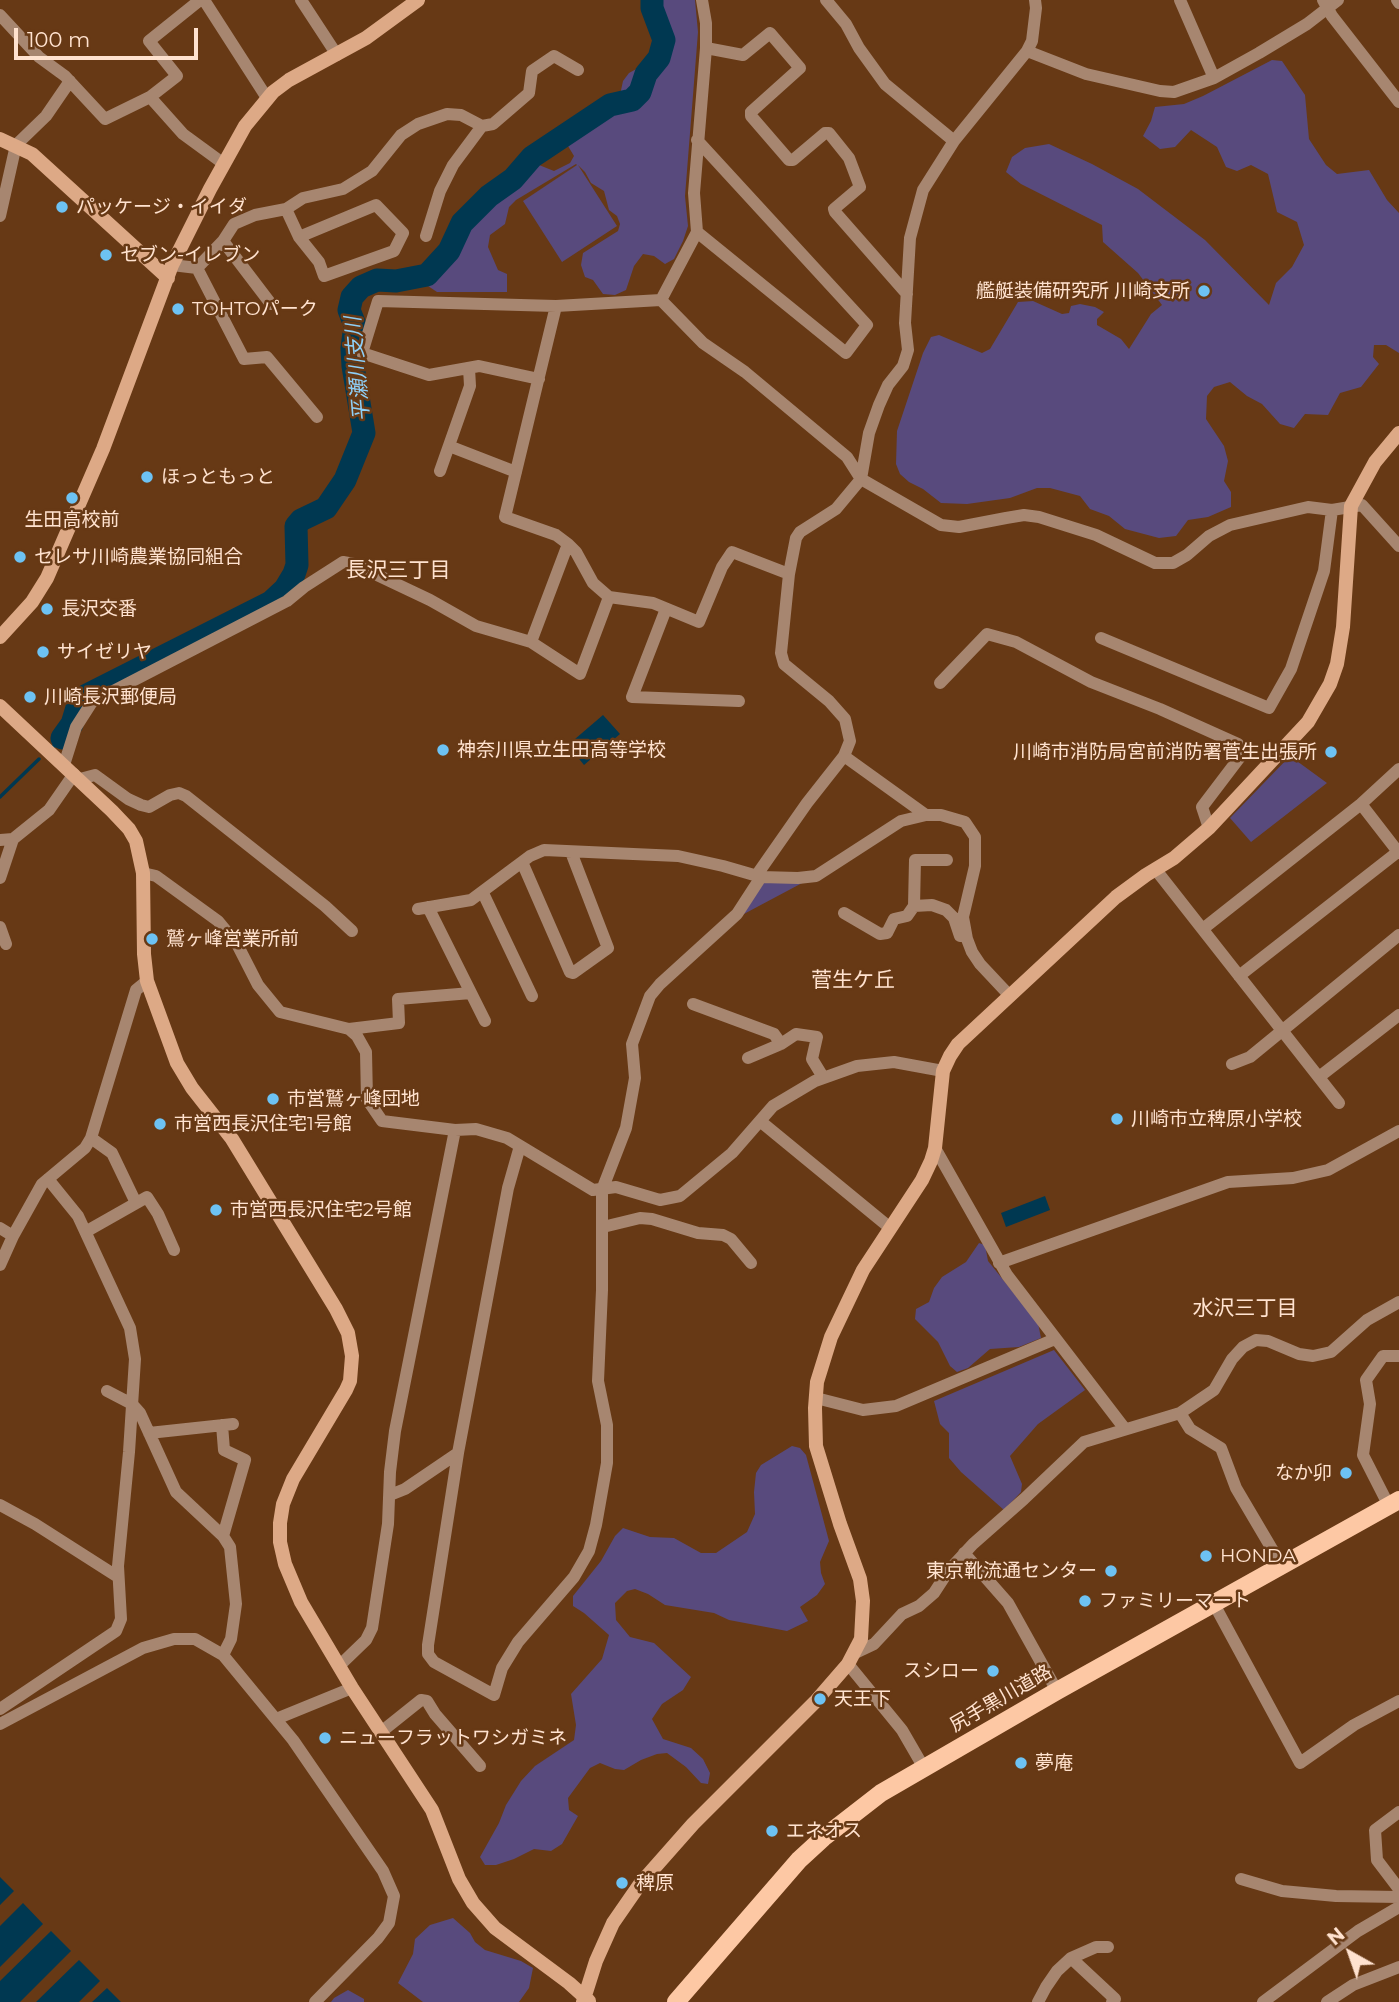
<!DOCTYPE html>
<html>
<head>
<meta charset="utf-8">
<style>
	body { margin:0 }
	#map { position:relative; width:1399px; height:2002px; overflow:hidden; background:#673915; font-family:Montserrat,sans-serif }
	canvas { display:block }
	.north { position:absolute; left:1315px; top:1918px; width:70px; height:70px; -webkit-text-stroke:5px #673915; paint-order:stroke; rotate:320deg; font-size:19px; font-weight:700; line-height:28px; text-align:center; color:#ffe2cf }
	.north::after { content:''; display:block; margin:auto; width:24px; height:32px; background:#ffe2cf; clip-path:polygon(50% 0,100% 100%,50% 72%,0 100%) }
	.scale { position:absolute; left:14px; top:28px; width:184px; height:32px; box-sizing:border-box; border:4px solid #ffe2cf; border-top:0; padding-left:9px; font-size:21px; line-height:24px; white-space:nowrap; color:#ffe2cf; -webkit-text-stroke:5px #673915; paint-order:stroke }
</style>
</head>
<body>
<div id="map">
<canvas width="1399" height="2002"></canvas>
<div class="north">N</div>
<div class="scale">100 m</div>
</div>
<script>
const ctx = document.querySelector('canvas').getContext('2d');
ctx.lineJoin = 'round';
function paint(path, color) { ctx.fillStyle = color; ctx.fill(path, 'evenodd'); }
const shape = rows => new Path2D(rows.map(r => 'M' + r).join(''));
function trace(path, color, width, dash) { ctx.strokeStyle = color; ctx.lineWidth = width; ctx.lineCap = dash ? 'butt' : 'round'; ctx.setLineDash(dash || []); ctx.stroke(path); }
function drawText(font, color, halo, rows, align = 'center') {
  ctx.font = font + ' Montserrat,"Noto Sans JP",sans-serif'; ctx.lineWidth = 5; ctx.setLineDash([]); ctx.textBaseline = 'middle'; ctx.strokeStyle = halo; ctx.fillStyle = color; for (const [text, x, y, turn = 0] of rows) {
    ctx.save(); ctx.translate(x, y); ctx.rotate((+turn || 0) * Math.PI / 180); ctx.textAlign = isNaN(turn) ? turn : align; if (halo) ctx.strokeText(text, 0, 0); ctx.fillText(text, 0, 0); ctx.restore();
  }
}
paint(shape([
	[644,0,695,0,698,32,685,196,688,226,683,241,674,259,665,264,654,256,643,254,634,266,626,290,615,295,603,294,593,280,585,277,581,265,583,253,618,231,620,224,617,216,609,210,604,191,591,183,585,172,578,165,617,226,562,262,523,201,577,165,576,164,516,200,509,207,505,224,490,235,488,247,498,270,507,274,507,292,437,292,425,284,423,267,438,256,455,226,470,207,496,188,518,162,534,163,554,171,570,163,574,156,568,146,570,138,608,110,620,95,623,81,629,73,640,67,652,54,655,39,653,26],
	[1272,60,1282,61,1305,95,1309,139,1326,165,1337,174,1369,170,1387,200,1399,213,1399,353,1386,345,1374,345,1373,357,1379,364,1361,387,1340,393,1328,415,1305,414,1294,428,1280,424,1262,404,1247,396,1230,382,1214,387,1207,396,1206,419,1224,446,1228,461,1224,481,1231,492,1231,507,1208,517,1188,520,1176,536,1159,538,1125,529,1109,516,1090,509,1080,496,1050,488,1037,488,1010,498,967,504,941,503,923,489,909,482,900,474,896,464,897,431,923,353,931,337,939,335,982,353,990,349,1018,302,1033,301,1062,314,1069,313,1071,306,1080,304,1095,307,1104,312,1097,319,1097,325,1121,339,1129,349,1151,314,1162,305,1138,273,1103,242,1102,225,1021,184,1006,172,1012,157,1025,148,1049,144,1092,164,1138,189,1205,240,1269,305,1276,283,1292,267,1304,245,1297,222,1277,212,1268,174,1251,165,1237,171,1226,167,1217,147,1191,130,1175,147,1160,149,1143,136,1151,121,1155,107,1184,104,1203,96],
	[1290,756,1327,783,1251,842,1230,818],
	[764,882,804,882,742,915],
	[979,1243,985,1245,988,1261,1038,1323,1041,1338,1019,1347,990,1349,968,1368,957,1372,950,1366,938,1342,915,1319,916,1309,929,1302,934,1288,942,1277,966,1262],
	[1054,1350,1085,1390,1038,1424,1010,1456,1022,1484,1021,1492,1004,1510,961,1472,949,1458,949,1433,940,1424,934,1401],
	[792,1446,800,1448,806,1455,829,1541,820,1562,821,1573,825,1584,817,1595,800,1607,808,1621,787,1631,729,1620,714,1613,665,1605,648,1594,635,1589,627,1591,615,1603,616,1620,630,1637,654,1643,691,1677,683,1690,662,1704,652,1719,663,1739,691,1748,703,1759,710,1773,708,1784,701,1783,686,1767,667,1753,657,1754,641,1760,624,1770,615,1769,600,1763,590,1768,568,1798,569,1810,578,1816,562,1844,551,1851,534,1849,514,1859,496,1865,485,1865,480,1857,499,1823,506,1805,521,1781,535,1766,574,1740,576,1725,571,1694,602,1659,609,1635,584,1613,573,1606,573,1596,601,1561,615,1536,623,1528,650,1537,674,1538,701,1553,716,1553,747,1532,755,1514,754,1492,756,1473,761,1465],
	[453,1918,470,1933,475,1942,485,1950,521,1961,533,1968,529,1988,519,2002,423,2002,398,1983,413,1954,415,1939,430,1925],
	[348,1990,364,1999,364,2002,331,2002,334,1998]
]), '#584a7d');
paint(shape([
	[603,715,620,734,584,765,568,745],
	[1045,1196,1050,1210,1006,1227,1001,1213],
	[0,1877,14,1891,0,1905],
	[23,1903,43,1924,0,1967,0,1926],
	[51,1931,71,1951,20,2002,0,2002,0,1981],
	[79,1960,100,1981,79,2002,36,2002],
	[107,1988,121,2002,92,2002]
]), '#003851');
trace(shape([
	[52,748,62,738],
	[0,797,39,759]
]), '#003851', 3.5);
trace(shape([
	[62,738,72,724,79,701,87,695,271,602,285,589,294,574,297,565,296,526,301,520,326,508,345,480,364,433,353,366,352,348,355,325,349,310,352,297,361,287,377,280,396,281,427,275,449,251,462,223,489,196,513,179,532,157,610,105,632,100,640,92,646,74,659,58,664,40,652,8,652,0]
]), '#003851', 23);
trace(shape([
	[204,0,267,98],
	[301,0,337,55],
	[826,0,846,24,859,48,885,84,954,141],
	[1180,0,1214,78],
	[1323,0,1332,16,1399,102],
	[1397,0,1399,3],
	[0,15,39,57,65,76,105,119,150,97,183,134,224,164],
	[706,48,743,55,770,33,800,68,751,112,751,116,789,160,793,160,825,133,829,133,849,158,860,187,834,209,835,212,907,294],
	[1027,51,1086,74,1160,91,1174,92,1214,78,1259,53,1307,24,1338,0],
	[150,97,177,76,149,41,200,0],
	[697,140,867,325,846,353,697,232],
	[286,209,303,198,343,189,372,171,401,135,418,124,447,114,461,115,482,126,493,124,529,93,532,71,554,56,578,70],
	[0,216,16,145,46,116,70,81],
	[426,236,440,191,453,165,482,126],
	[223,241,271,304],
	[172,265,197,268,244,359,267,357,317,417],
	[197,268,223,241,234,224,255,215,286,209,299,237,319,262,324,276,394,251,403,233,376,205,299,237],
	[661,300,697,232,694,193,706,48,706,23,702,0],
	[556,306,505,517,556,535,568,544,576,552,593,583,609,597,653,603,699,622,722,567,732,552,789,574],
	[539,379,479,366,429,375,362,353,378,301,556,306,661,300,703,343,745,372,847,457,861,479,941,525,959,527,1006,518,1024,515,1039,517,1096,535,1155,563,1173,563,1187,555,1209,536,1230,525,1308,507,1332,510,1362,505,1399,546],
	[449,446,516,472],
	[440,471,470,386,469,368],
	[666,609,632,697,739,701],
	[1101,638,1269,708,1291,669,1324,571,1332,510],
	[531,642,568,544],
	[940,683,987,634,1016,642,1091,682,1160,709,1238,744,1243,753,1202,807,1209,828],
	[64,765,76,727,92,702,287,601,304,587,343,562,354,564,430,600,476,626,531,642,580,674,609,597],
	[80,779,95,775,128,799,141,805,149,807,170,795,179,793,186,796,325,906,352,931],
	[1361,804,1399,853],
	[926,815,844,756,850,741,845,719,829,701,784,664,781,653,789,574,796,538,800,532,836,509,861,479,869,433,879,405,888,385,903,366,908,350,905,323,910,238,923,190,954,141,1027,51,1032,41,1036,8,1035,0],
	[0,840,13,839,49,810,74,774],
	[522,862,570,972,573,973,608,948,571,852],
	[1156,870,1339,1103],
	[143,873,156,876,218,921,237,944,258,985,280,1012,349,1029,357,1036,366,1052,367,1099,382,1121,455,1130,476,1129,507,1138,593,1190,616,1187,660,1200,680,1196,732,1153,773,1106,815,1081,857,1066,894,1062,943,1071],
	[756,876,807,803,844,756],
	[0,878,13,839],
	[483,893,532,996],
	[914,906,915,860,947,860],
	[428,907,485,1021],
	[418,909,471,900,530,856,544,850,678,856,723,866,761,877,798,878,816,876,901,821,926,815,941,815,965,822,975,837,975,866,963,917,967,939,972,952,980,964,1010,996],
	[844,913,880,934,887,933,894,919,907,916,914,906,932,905,946,910,954,918,960,936],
	[0,927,6,944],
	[1204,928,1361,804,1399,769],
	[1239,976,1399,851],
	[693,1004,774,1034,781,1044],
	[349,1029,399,1023,398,999,471,993],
	[748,1058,781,1044,796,1034,817,1037,812,1059,823,1077],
	[1232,1064,1250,1057,1399,935],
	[1319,1077,1399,1015],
	[760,1121,889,1227],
	[91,1138,112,1153,136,1203],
	[520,1146,508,1188,458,1453,428,1645,428,1654,434,1662,494,1695,502,1668,518,1642,574,1577,589,1551,596,1525,607,1463,607,1425,598,1381,602,1290,602,1190,626,1128,635,1078,632,1044,650,996,660,984,737,914,761,877],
	[935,1148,1007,1275,1125,1429],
	[603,1227,640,1218,652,1219,698,1233,723,1235,731,1239,751,1263],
	[0,1228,13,1236],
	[87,1231,147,1197,158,1214,174,1250],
	[999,1263,1228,1182,1293,1178,1328,1170,1399,1131],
	[0,1265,13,1236,42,1184,85,1148,91,1138,136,990,147,981],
	[107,1391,132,1404,140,1413,176,1492,223,1536,230,1547,236,1604,231,1639,223,1655],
	[816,1398,863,1410,896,1406,1055,1339],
	[1180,1413,1190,1429,1221,1448,1236,1488,1282,1566],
	[222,1425,224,1450,245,1460,223,1536],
	[149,1433,233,1424],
	[390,1495,405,1489,458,1453],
	[0,1505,35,1524,118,1577],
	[1389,1506,1363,1455,1370,1404,1366,1380,1383,1356,1399,1356],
	[964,1553,1008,1603,1057,1691],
	[1214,1604,1300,1763,1354,1725,1399,1701],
	[855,1653,874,1644,902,1614,919,1606,934,1593,949,1570,973,1544,1024,1499,1084,1442,1180,1413,1214,1390,1232,1359,1243,1347,1256,1340,1268,1341,1299,1354,1313,1356,1331,1352,1367,1320,1399,1302],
	[848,1664,902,1730,924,1768],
	[339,1666,366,1640,372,1628,388,1524,390,1472,395,1431,455,1130],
	[0,1709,116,1631,121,1619,118,1566,129,1452,135,1359,130,1328,78,1216,48,1179],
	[276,1719,352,1688],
	[0,1724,143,1648,174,1639,195,1639,223,1655,293,1740,383,1871,394,1896,389,1923,378,1938,315,2002],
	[381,1732,421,1700,427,1701,435,1714,480,1766],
	[1399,1812,1375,1830,1377,1860,1399,1889],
	[1241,1879,1282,1891,1336,1896,1399,1897],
	[1071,1958,1115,1999,1112,2002],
	[1038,2002,1046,1987,1057,1971,1071,1958,1096,1947,1108,1947],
	[1263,2002,1358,1931,1399,1907],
	[1327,2002,1353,1985,1399,1967]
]), '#a78670', 12);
trace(shape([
	[0,139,32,154,168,278],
	[0,637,32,602,47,578,103,449,172,265,210,189,245,126,273,92,289,80,366,38,418,0],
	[0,706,112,811,129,829,136,841,143,873,144,954,147,981,177,1063,192,1088,232,1139,336,1309,348,1333,352,1356,350,1381,346,1390,293,1479,283,1504,280,1523,280,1542,285,1564,301,1602,352,1688,432,1810,459,1879,473,1903,495,1928,569,1983,589,2001],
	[583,2002,596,1961,613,1923,640,1884,693,1824,815,1702,848,1664,861,1639,863,1601,860,1579,840,1524,816,1446,815,1408,817,1382,831,1337,863,1270,922,1180,931,1161,935,1148,943,1071,950,1056,958,1044,1116,897,1146,875,1174,858,1209,828,1308,722,1330,684,1337,664,1343,627,1351,506,1375,462,1399,433]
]), '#dda986', 14);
trace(shape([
	[676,2002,799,1860,823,1838,881,1793,1057,1691,1399,1500]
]), '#fdc8a4', 18);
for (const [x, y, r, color] of [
	[62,207,7,"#6dc2f3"],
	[106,255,7,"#6dc2f3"],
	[1204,291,7,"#6dc2f3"],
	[178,309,7,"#6dc2f3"],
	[147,477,7,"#6dc2f3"],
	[72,498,7,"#6dc2f3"],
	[20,557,7,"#6dc2f3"],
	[47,609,7,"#6dc2f3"],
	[43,652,7,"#6dc2f3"],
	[30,697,7,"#6dc2f3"],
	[443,750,7,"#6dc2f3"],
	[1331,752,7,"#6dc2f3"],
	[152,939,7,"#6dc2f3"],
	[273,1099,7,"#6dc2f3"],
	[1117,1119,7,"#6dc2f3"],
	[160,1124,7,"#6dc2f3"],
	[216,1210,7,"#6dc2f3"],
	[1346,1473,7,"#6dc2f3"],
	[1206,1556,7,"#6dc2f3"],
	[1111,1571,7,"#6dc2f3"],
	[1085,1601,7,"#6dc2f3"],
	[993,1671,7,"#6dc2f3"],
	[820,1699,7,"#6dc2f3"],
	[325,1738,7,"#6dc2f3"],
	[1021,1763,7,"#6dc2f3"],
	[772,1831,7,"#6dc2f3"],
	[622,1883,7,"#6dc2f3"]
]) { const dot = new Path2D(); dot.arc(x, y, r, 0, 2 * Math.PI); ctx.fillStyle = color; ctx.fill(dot); trace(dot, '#673915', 2.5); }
drawText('19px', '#ffe2cf', '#673915', [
	["パッケージ・イイダ",76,207],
	["セブン-イレブン",120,255],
	["艦艇装備研究所 川崎支所",1190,291,"right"],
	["TOHTOパーク",192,309],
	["ほっともっと",161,477],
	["生田高校前",72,520,"center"],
	["セレサ川崎農業協同組合",34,557],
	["長沢交番",61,609],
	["サイゼリヤ",57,652],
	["川崎長沢郵便局",44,697],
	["神奈川県立生田高等学校",457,750],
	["川崎市消防局宮前消防署菅生出張所",1317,752,"right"],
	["鷲ヶ峰営業所前",166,939],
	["市営鷲ヶ峰団地",287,1099],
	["川崎市立稗原小学校",1131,1119],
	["市営西長沢住宅1号館",174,1124],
	["市営西長沢住宅2号館",230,1210],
	["なか卯",1332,1473,"right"],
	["HONDA",1220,1556],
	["東京靴流通センター",1097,1571,"right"],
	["ファミリーマート",1099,1601],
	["スシロー",979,1671,"right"],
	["天王下",834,1699],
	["ニューフラットワシガミネ",339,1738],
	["夢庵",1035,1763],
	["エネオス",786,1831],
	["稗原",636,1883]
], 'left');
drawText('19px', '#ffe2cf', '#673915', [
	["尻手黒川道路",1001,1699,-30]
]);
drawText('italic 21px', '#8ecff7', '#673915', [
	["平瀬川支川",358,369,-95]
]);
drawText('21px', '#ffe2cf', '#673915', [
	["長沢三丁目",398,571],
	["菅生ケ丘",853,981],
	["水沢三丁目",1245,1309]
]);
</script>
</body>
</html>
